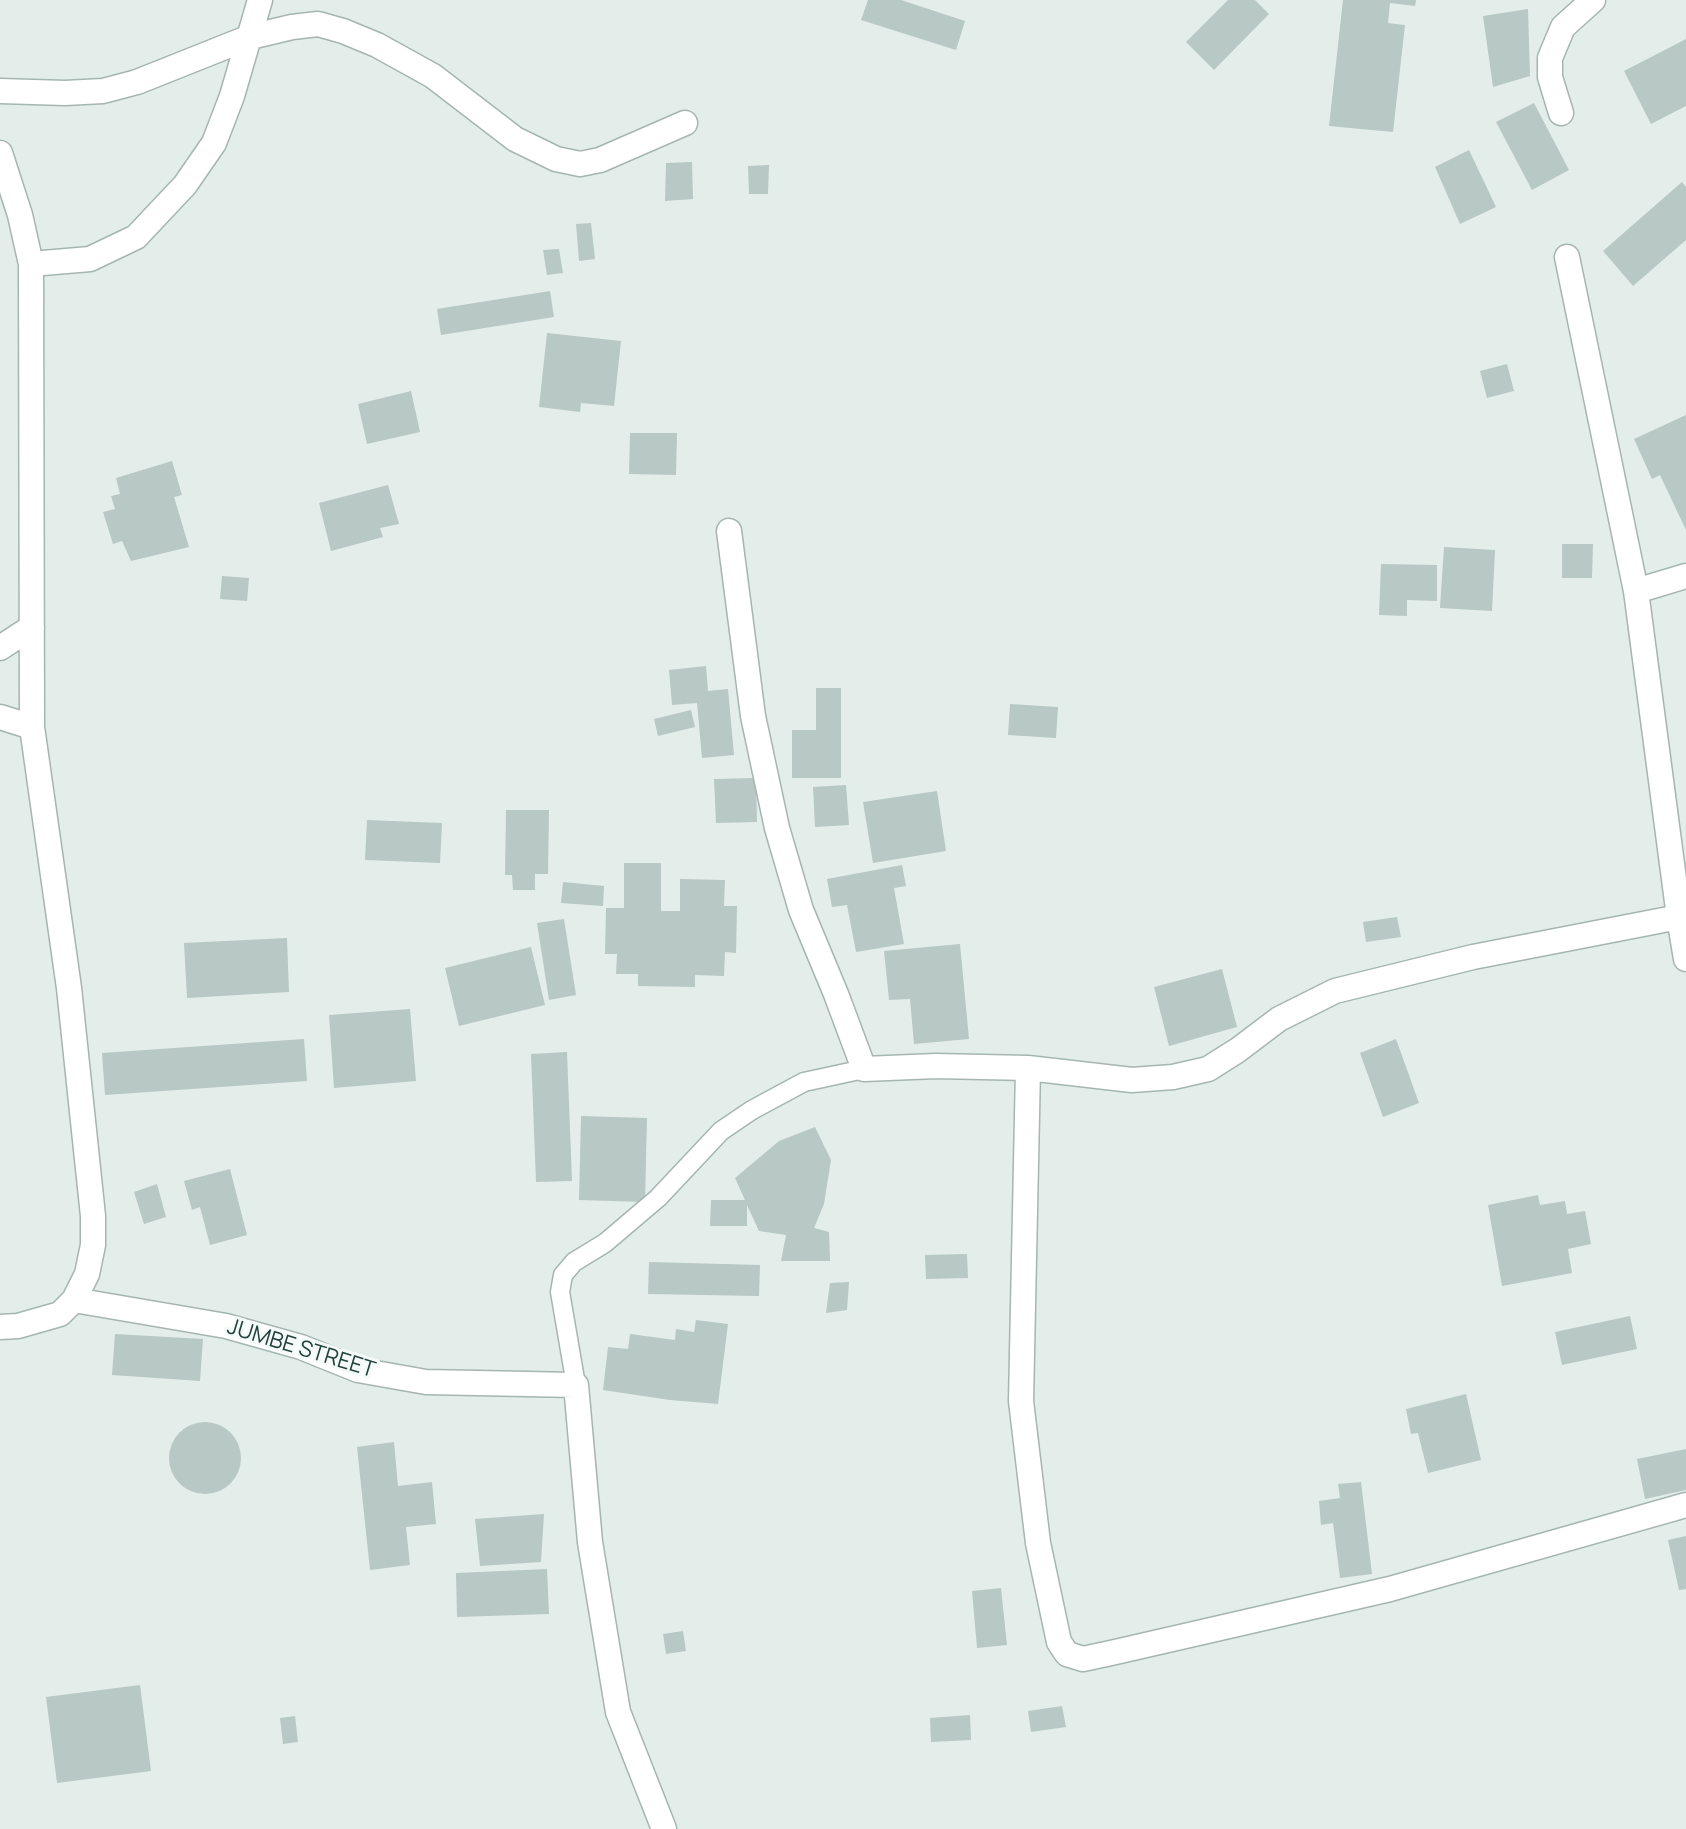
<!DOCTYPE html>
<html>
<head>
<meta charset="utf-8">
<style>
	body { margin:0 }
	canvas { display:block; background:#e3edea }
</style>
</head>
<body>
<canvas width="1686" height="1829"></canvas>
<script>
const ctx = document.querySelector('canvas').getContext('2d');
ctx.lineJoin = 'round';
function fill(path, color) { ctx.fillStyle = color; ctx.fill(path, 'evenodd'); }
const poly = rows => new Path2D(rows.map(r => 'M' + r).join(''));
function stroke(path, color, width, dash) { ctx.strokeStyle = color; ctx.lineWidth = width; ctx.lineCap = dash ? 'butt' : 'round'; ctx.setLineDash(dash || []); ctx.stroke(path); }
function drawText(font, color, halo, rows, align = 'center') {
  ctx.font = font + ' Manrope,sans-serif'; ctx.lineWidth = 6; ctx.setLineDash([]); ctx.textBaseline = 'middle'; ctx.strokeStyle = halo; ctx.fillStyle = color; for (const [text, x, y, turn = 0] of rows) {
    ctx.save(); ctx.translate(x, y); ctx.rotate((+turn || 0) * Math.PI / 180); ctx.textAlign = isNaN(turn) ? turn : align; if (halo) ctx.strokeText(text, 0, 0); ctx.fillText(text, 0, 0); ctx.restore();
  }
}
const building = poly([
	[868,0,901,0,965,21,956,50,861,20],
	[1228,0,1255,0,1269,14,1214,70,1186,42],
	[1343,0,1416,0,1415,6,1390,3,1388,23,1405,25,1393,132,1329,126],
	[1528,9,1530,76,1493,87,1483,16],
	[1686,39,1686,106,1651,124,1624,71],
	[1534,103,1569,170,1532,190,1496,122],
	[1469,150,1496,207,1460,224,1435,167],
	[692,162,693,199,665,201,666,163],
	[769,165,768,194,749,194,748,166],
	[1682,182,1686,187,1686,240,1633,286,1603,251],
	[591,223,595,259,579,261,576,224],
	[559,249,563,273,547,275,543,250],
	[550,291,554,317,441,335,437,309],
	[547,333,621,341,614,406,581,403,580,412,539,407],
	[1507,364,1514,391,1487,398,1480,371],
	[411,391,420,432,367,444,358,404],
	[1686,415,1686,530,1660,475,1652,479,1634,439],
	[630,433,677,433,676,475,629,474],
	[172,461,182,495,174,497,189,547,131,561,122,541,113,544,103,512,115,509,111,496,120,494,116,478],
	[388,485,399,524,380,528,383,537,331,551,319,503],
	[1562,544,1593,544,1592,578,1562,578],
	[1444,547,1495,550,1492,611,1440,608],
	[1381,564,1437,565,1437,601,1407,600,1407,616,1379,615],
	[222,576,249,578,247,601,220,599],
	[706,666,708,691,728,689,734,755,702,758,697,703,672,705,669,670],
	[816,688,841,688,841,778,792,778,792,730,816,730],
	[1010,704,1058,707,1056,738,1008,735],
	[691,710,695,727,658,736,654,719],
	[756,778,757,822,716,823,714,779],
	[846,785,849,825,815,827,813,787],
	[937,791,946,851,873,863,863,802],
	[506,810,549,810,548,874,535,874,535,890,513,890,512,875,505,875],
	[367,820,442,823,440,863,365,860],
	[624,863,661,863,661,911,680,911,680,879,725,880,724,906,737,906,736,953,725,952,724,976,695,975,695,987,638,986,638,974,616,974,617,954,605,954,606,908,624,908],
	[902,865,906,886,894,888,904,944,856,952,847,905,832,907,827,879],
	[563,882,604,886,603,906,561,903],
	[1397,917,1401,937,1366,942,1363,922],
	[564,919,576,995,549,1000,537,923],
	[287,938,289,992,187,998,184,943],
	[960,944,969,1039,914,1044,910,999,889,1000,884,951],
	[531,947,545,1005,459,1026,445,968],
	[1222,969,1237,1027,1169,1046,1154,987],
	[410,1009,416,1081,334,1088,329,1015],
	[304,1039,307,1081,105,1095,102,1053],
	[1396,1039,1419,1103,1383,1117,1360,1053],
	[567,1052,572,1181,536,1182,531,1054],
	[581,1116,647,1118,645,1202,579,1200],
	[815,1127,831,1160,824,1204,814,1228,829,1232,830,1261,781,1261,786,1235,759,1231,747,1205,747,1226,710,1226,711,1200,745,1200,735,1178,779,1141],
	[230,1169,247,1235,210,1245,200,1207,192,1210,184,1181],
	[157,1184,166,1217,144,1224,134,1192],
	[1538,1195,1540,1205,1565,1201,1567,1214,1585,1211,1591,1244,1568,1249,1572,1273,1502,1286,1488,1205],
	[967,1254,968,1278,926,1279,925,1255],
	[649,1262,760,1265,759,1296,648,1294],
	[849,1282,847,1310,826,1313,830,1283],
	[1630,1316,1637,1349,1562,1365,1555,1332],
	[696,1320,728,1324,718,1404,670,1400,603,1390,608,1347,628,1349,630,1334,675,1340,676,1329,694,1332],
	[115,1334,203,1339,200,1381,112,1375],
	[1466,1394,1481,1460,1428,1473,1418,1433,1411,1434,1406,1409],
	'169 1458a36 36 0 1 1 72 0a36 36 0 1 1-72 0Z',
	[394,1442,398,1486,432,1482,436,1524,406,1527,410,1565,370,1570,357,1447],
	[1686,1449,1686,1490,1645,1499,1637,1459],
	[1361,1482,1372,1574,1340,1578,1333,1523,1321,1525,1319,1501,1340,1498,1338,1484],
	[544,1514,541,1562,480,1566,475,1519],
	[1686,1536,1686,1589,1679,1590,1668,1540],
	[547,1569,549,1614,457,1617,456,1573],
	[1001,1588,1007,1645,977,1648,972,1591],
	[683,1631,686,1651,666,1654,663,1634],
	[140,1685,151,1771,57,1783,46,1697],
	[1062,1706,1066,1727,1031,1732,1028,1711],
	[970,1715,971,1740,931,1742,930,1718],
	[295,1716,298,1742,283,1744,280,1718]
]);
const lane = poly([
	[576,1385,560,1292,563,1275,574,1262,605,1243,658,1198,721,1131,752,1110,804,1082,864,1069]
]);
const street = poly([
	[0,91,65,93,103,91,137,82,250,37,292,27,318,24,343,31,377,45,433,76,515,139,556,159,580,164,600,160,685,123],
	[1561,113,1550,77,1550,58,1563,27,1593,0],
	[0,153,20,215,31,264,32,727,69,988,93,1216,93,1245,87,1274,74,1300,60,1314,18,1326,0,1327],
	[1567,257,1636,591,1679,917,1686,959],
	[31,264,90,259,136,237,185,185,214,143,232,96,260,0],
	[729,531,753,716,777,828,801,910,836,994,864,1069,936,1066,1028,1068,1132,1080,1173,1077,1208,1069,1238,1050,1279,1019,1335,991,1473,957,1679,917],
	[1636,591,1686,576],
	[0,648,32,627],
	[0,717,32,727],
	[1028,1068,1021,1401,1038,1543,1059,1642,1067,1654,1083,1659,1111,1653,1390,1589,1686,1505],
	[74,1300,226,1326,301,1347,358,1370,426,1382,576,1385,590,1542,618,1712,664,1829]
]);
const streetNames = [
	["JUMBE STREET",301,1349,17]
];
fill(building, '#b8c8c4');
stroke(lane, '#a5b6b2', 21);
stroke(street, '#a5b6b2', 27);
stroke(lane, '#fff', 18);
stroke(street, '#fff', 24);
drawText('22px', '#22403c', '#f4faf8', streetNames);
</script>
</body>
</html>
